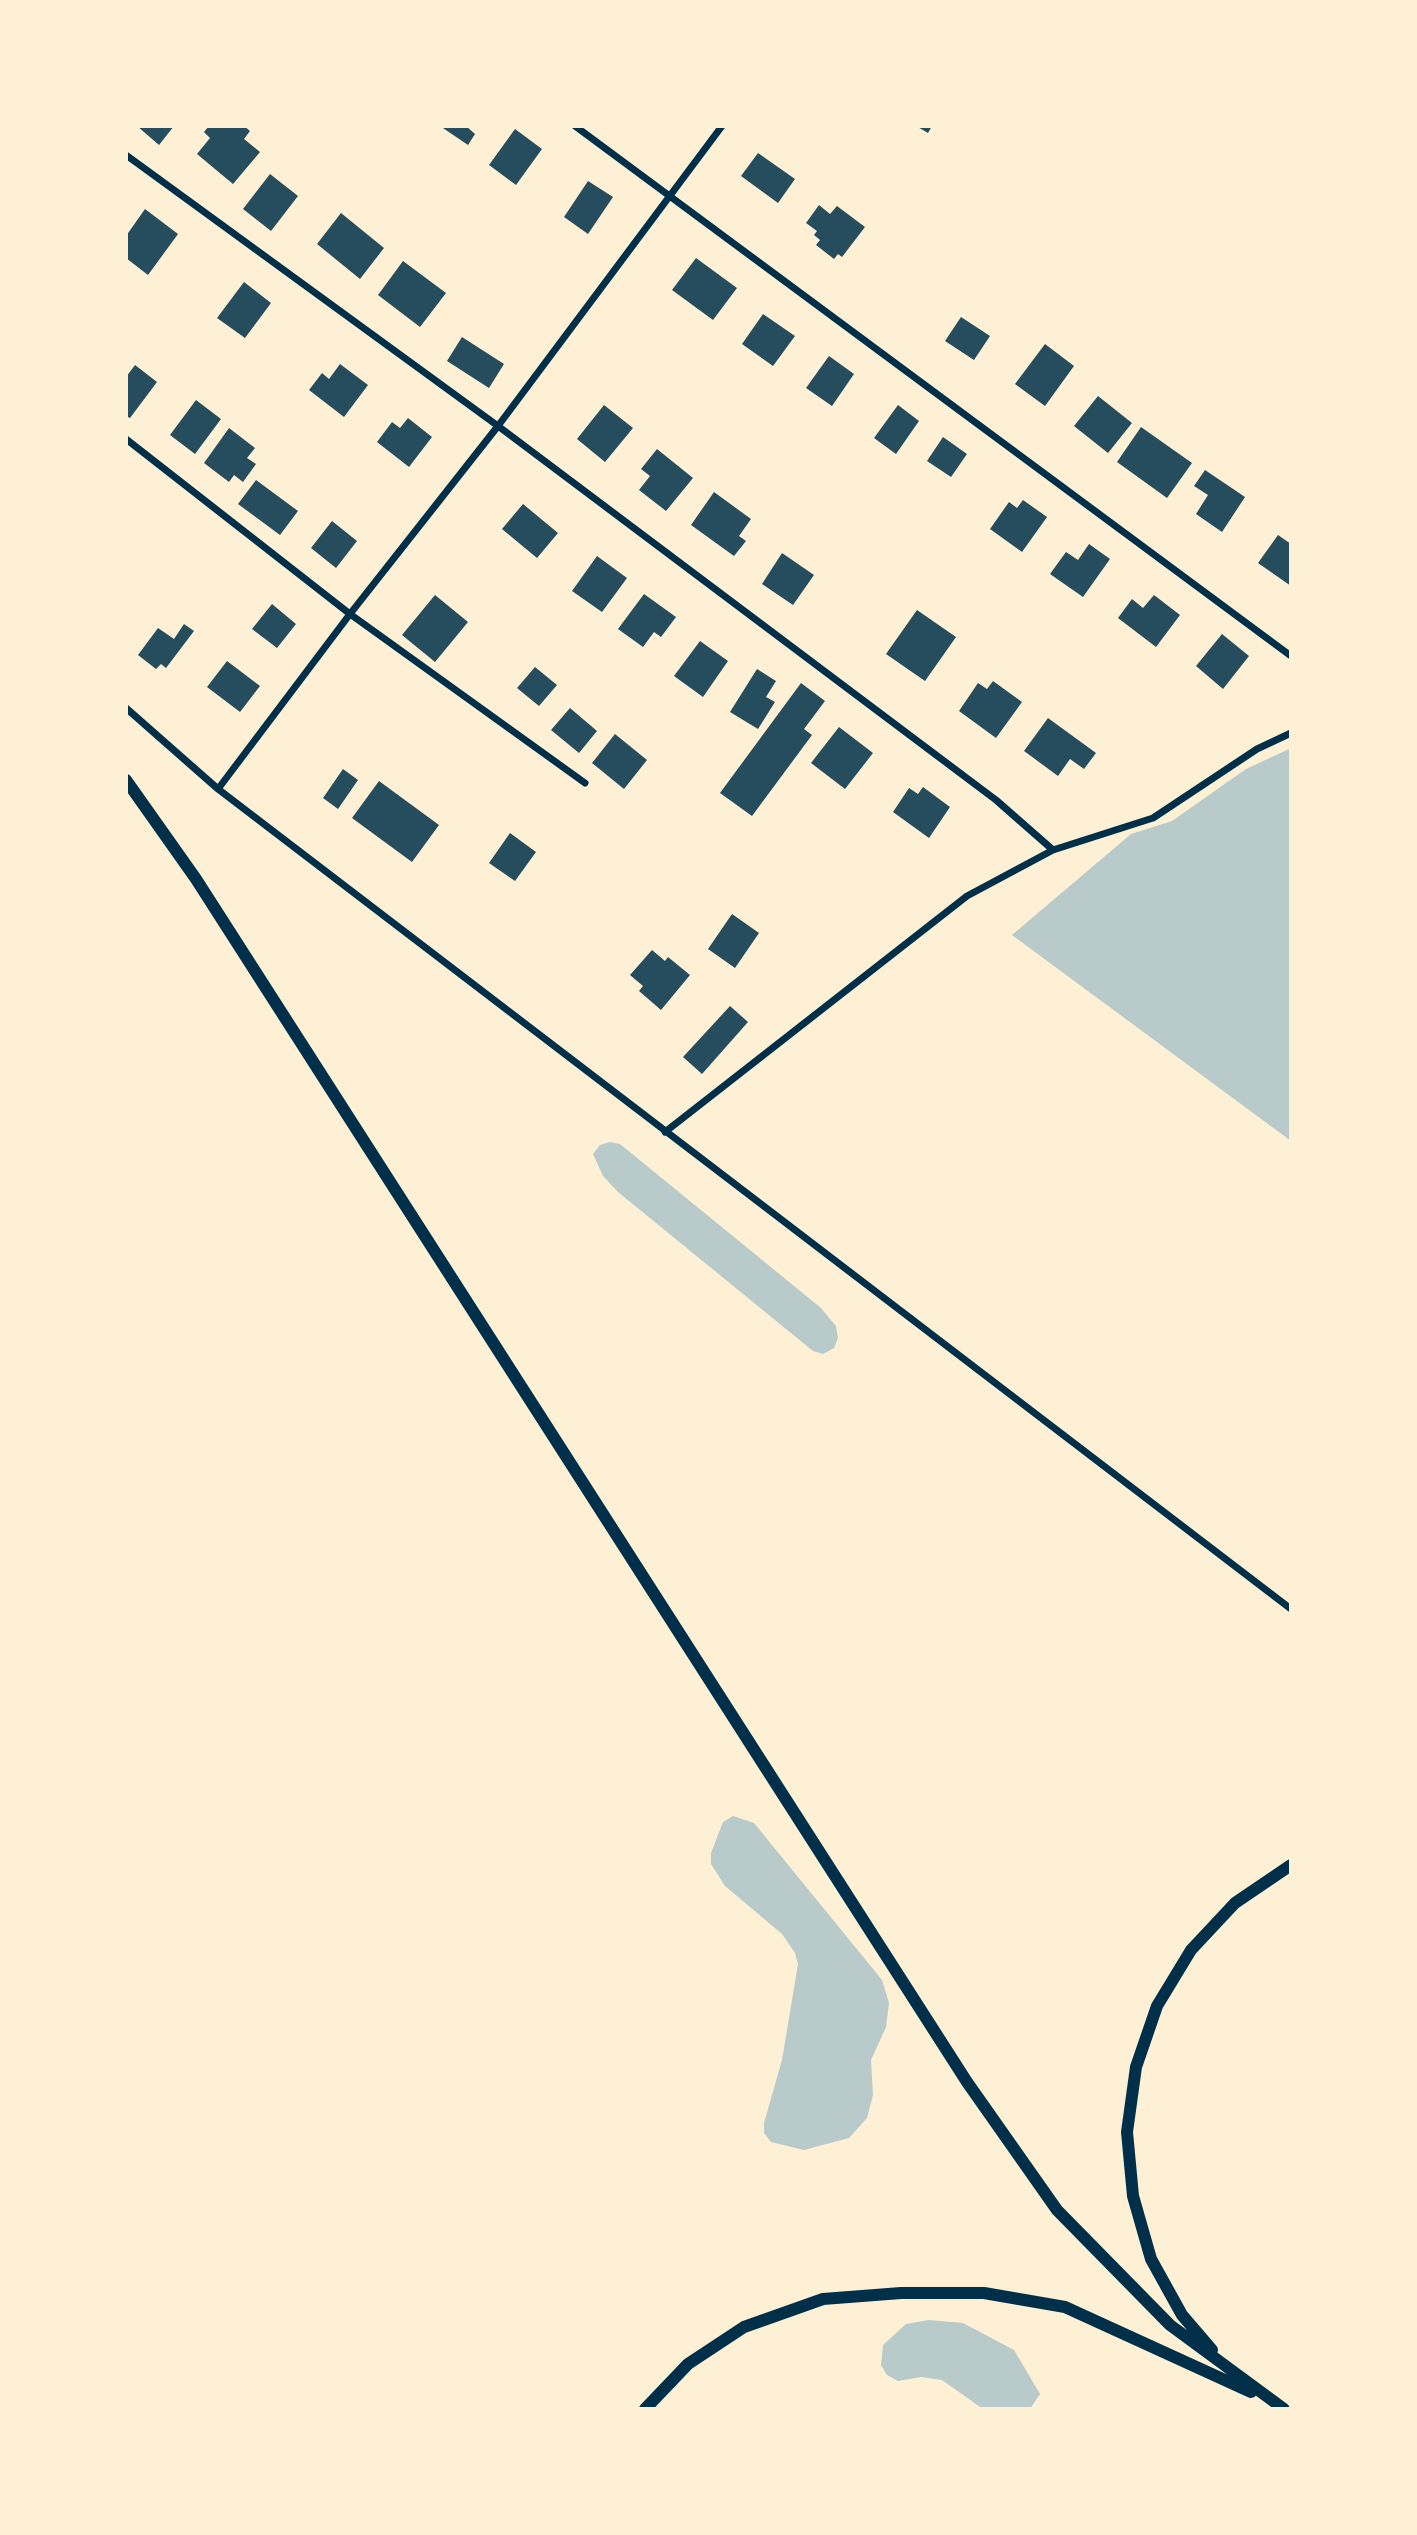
<!DOCTYPE html>
<html>
<head>
<meta charset="utf-8">
<style>
	body { margin:0 }
	#map { position:relative; width:1417px; height:2535px; overflow:hidden; background:#fdf0d5; font-family:"Roboto Condensed",sans-serif }
	canvas { display:block }
	.frame { position:absolute; inset:0; border:128px solid #fdf0d5; pointer-events:none }
</style>
</head>
<body>
<div id="map">
<canvas width="1417" height="2535"></canvas>
<div class="frame"></div>
</div>
<script>
const ctx = document.querySelector('canvas').getContext('2d');
ctx.lineJoin = 'round';
function fill(path, color) { ctx.fillStyle = color; ctx.fill(path, 'evenodd'); }
const poly = rows => new Path2D(rows.map(r => 'M' + r).join(''));
function stroke(path, color, width, dash) { ctx.strokeStyle = color; ctx.lineWidth = width; ctx.lineCap = dash ? 'butt' : 'round'; ctx.setLineDash(dash || []); ctx.stroke(path); }
const green = poly([
	[1291,748,1291,1141,1012,935,1131,834,1172,821,1246,769],
	[610,1142,620,1144,821,1308,836,1326,838,1338,834,1348,823,1354,813,1351,618,1192,603,1176,593,1154,600,1145],
	[733,1816,754,1823,882,1980,889,2003,886,2027,871,2060,873,2095,867,2118,849,2138,804,2150,771,2142,764,2133,764,2123,782,2060,798,1964,795,1953,782,1934,725,1886,711,1864,711,1853,723,1822],
	[929,2320,963,2323,1014,2350,1040,2394,1030,2409,983,2409,942,2380,921,2377,898,2381,887,2375,881,2365,883,2345,906,2324]
]);
const building = poly([
	[137,126,174,126,159,145],
	[209,126,244,126,250,131,244,139,260,152,233,184,197,154,210,138,204,132],
	[440,126,466,126,475,134,468,145],
	[916,126,932,126,928,133],
	[515,129,542,149,516,185,489,165],
	[758,153,795,179,778,203,741,176],
	[270,174,298,196,271,231,243,209],
	[588,181,613,197,588,234,564,217],
	[819,205,830,214,837,206,865,227,842,257,838,254,834,259,816,245,820,240,814,235,817,231,806,223],
	[145,209,178,234,148,275,126,258,126,236],
	[341,213,384,248,360,279,317,244],
	[696,258,737,288,713,320,672,290],
	[403,261,446,293,420,327,378,295],
	[244,282,271,303,245,338,217,318],
	[763,314,795,336,773,366,742,344],
	[961,317,990,336,974,360,945,341],
	[462,337,504,364,489,388,447,361],
	[1045,344,1074,366,1045,406,1015,384],
	[829,356,854,374,832,406,806,388],
	[340,364,368,385,344,417,309,390,322,373,329,379],
	[135,365,157,382,130,418,126,416,126,377],
	[1098,396,1132,423,1108,453,1074,426],
	[196,400,221,419,195,454,170,435],
	[604,405,633,428,605,462,577,439],
	[898,405,919,421,896,454,874,438],
	[408,418,432,437,409,467,377,442,392,422,400,428],
	[1141,427,1192,463,1167,498,1117,462],
	[229,428,255,448,247,458,256,464,243,482,234,475,229,482,204,463],
	[943,437,967,454,951,477,927,461],
	[657,449,693,478,666,511,639,490,650,476,641,469],
	[1205,470,1245,497,1222,532,1196,514,1208,495,1194,486],
	[256,480,298,511,280,535,238,504],
	[714,492,751,519,739,536,746,541,734,556,691,525],
	[1023,500,1047,517,1022,552,990,529,1009,502,1017,508],
	[523,504,558,533,537,558,502,529],
	[332,521,357,541,336,568,311,548],
	[1278,535,1291,544,1291,586,1258,563],
	[1089,544,1110,559,1083,597,1050,574,1066,552,1078,560],
	[782,553,814,575,793,605,762,584],
	[597,556,627,578,602,612,572,591],
	[644,594,676,617,661,637,654,632,643,647,618,629],
	[435,595,468,622,435,662,402,635],
	[1154,595,1180,615,1156,647,1118,618,1132,599,1143,608],
	[272,604,296,624,277,648,252,629],
	[917,610,956,637,925,681,886,654],
	[184,624,194,631,166,668,161,664,156,669,138,655,158,628,174,639],
	[1222,634,1249,656,1223,689,1196,666],
	[700,641,728,661,703,697,674,676],
	[227,661,260,686,240,712,207,687],
	[535,667,557,685,539,706,517,688],
	[757,669,776,681,766,697,775,702,758,729,730,712],
	[993,681,1022,702,996,738,959,711,978,683,987,689],
	[801,683,825,701,804,729,812,735,752,816,720,793],
	[570,708,597,731,579,753,551,730],
	[1048,718,1096,753,1084,769,1070,759,1058,776,1024,751],
	[839,727,873,753,845,789,811,763],
	[615,734,647,760,624,789,592,763],
	[343,769,358,780,338,809,323,798],
	[379,781,439,825,412,862,352,818],
	[923,787,950,807,929,838,893,812,909,788,918,794],
	[510,833,536,852,515,881,489,863],
	[732,914,759,933,735,968,708,949],
	[652,950,665,961,668,957,690,975,661,1010,639,991,643,986,630,975],
	[730,1006,748,1022,702,1074,683,1057]
]);
const minor = poly([
	[575,126,1291,656],
	[126,155,498,426,996,800,1053,850],
	[126,439,350,614,585,783],
	[126,708,218,789,1291,1609],
	[218,789,350,614,498,426,722,126],
	[665,1132,967,896,1053,850,1153,818,1257,749,1291,733]
]);
const tertiary = poly([
	[126,780,196,879,967,2082,1057,2210,1170,2325,1284,2409],
	[1212,2350,1182,2315,1151,2259,1133,2196,1127,2132,1136,2067,1157,2006,1191,1950,1235,1903,1291,1865],
	[645,2409,688,2364,744,2327,823,2299,901,2293,984,2293,1065,2307,1251,2392]
]);
fill(green, '#b9caca');
fill(building, '#264d5e');
stroke(minor, '#003049', 7);
stroke(tertiary, '#003049', 12);
</script>
</body>
</html>
